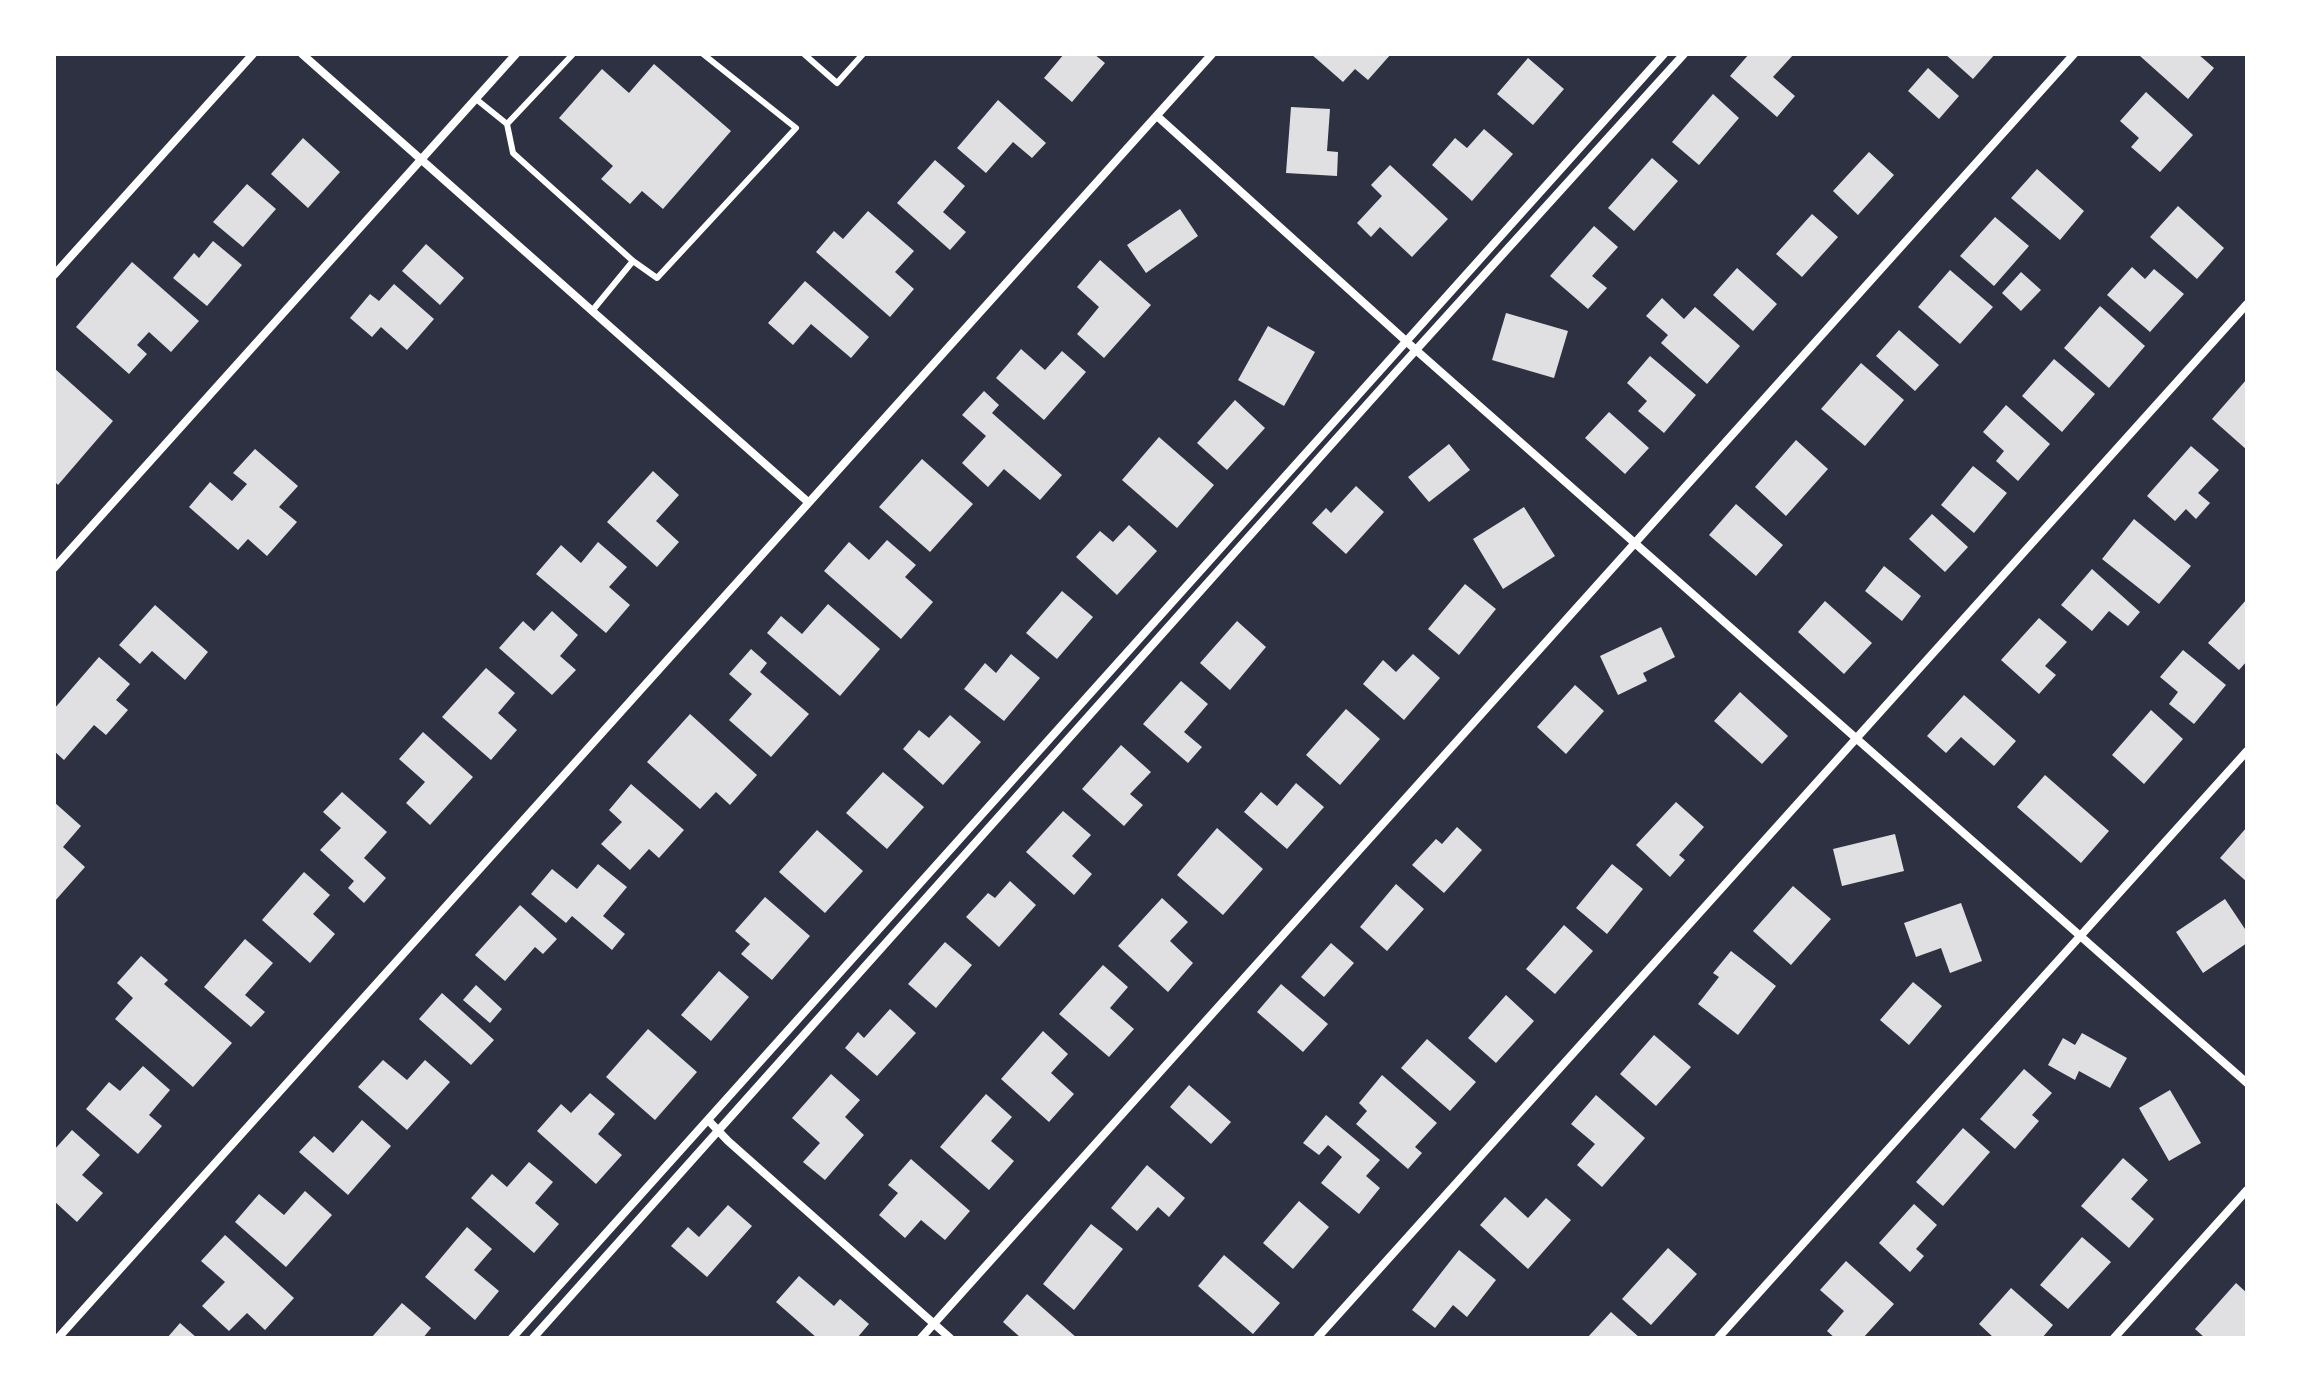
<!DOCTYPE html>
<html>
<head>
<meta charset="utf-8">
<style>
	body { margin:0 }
	#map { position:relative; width:2301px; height:1392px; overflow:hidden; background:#2d3142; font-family:"Space Grotesk",sans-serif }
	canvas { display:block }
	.frame { position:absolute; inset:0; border:56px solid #fff; pointer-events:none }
</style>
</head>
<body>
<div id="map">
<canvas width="2301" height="1392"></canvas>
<div class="frame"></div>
</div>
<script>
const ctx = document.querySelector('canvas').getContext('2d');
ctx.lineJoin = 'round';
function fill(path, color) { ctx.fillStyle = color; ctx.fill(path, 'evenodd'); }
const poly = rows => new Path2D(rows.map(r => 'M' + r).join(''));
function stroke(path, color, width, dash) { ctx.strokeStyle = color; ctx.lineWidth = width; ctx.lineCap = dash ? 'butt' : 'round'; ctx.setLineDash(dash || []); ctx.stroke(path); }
const building = poly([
	[1064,54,1094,54,1105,63,1072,102,1044,78],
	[1311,54,1391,54,1368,80,1355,69,1343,82],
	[1749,54,1794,54,1773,77,1795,96,1777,117,1730,76],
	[1945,54,1995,54,1973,79],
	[2141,54,2198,54,2214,68,2188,99,2140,56],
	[1528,58,1564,89,1533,125,1497,94],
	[654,64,731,131,663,209,642,191,630,204,601,179,613,166,559,118,602,69,629,93],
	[1928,68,1959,96,1939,119,1908,91],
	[2146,92,2193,135,2160,172,2131,147,2139,138,2120,121],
	[1713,94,1739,118,1699,165,1672,142],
	[998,100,1046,143,1032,158,1013,142,986,173,957,148],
	[1291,107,1330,109,1327,151,1338,152,1337,176,1286,173],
	[1484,129,1513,154,1472,201,1432,165,1455,138,1467,148],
	[303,138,340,172,308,208,271,174],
	[1869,152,1894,175,1858,215,1833,191],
	[1652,158,1678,181,1634,231,1608,208],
	[935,160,965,186,943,212,966,232,950,250,897,203],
	[1390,165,1448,219,1412,257,1380,227,1371,237,1357,223,1382,196,1371,185],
	[2037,169,2084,211,2060,240,2011,198],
	[247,184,276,209,243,247,213,222],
	[2178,206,2224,248,2197,279,2150,237],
	[1180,209,1198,236,1146,273,1127,245],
	[868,211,914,251,895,272,914,289,890,317,816,252,834,231,843,239],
	[1812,214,1838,237,1802,277,1776,254],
	[1995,217,2029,246,1994,286,1960,256],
	[1594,226,1618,247,1592,276,1607,288,1588,309,1550,276],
	[213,241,242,265,207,306,173,278,194,253,199,258],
	[426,244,464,278,440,305,402,271],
	[1100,260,1151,305,1104,358,1077,334,1099,307,1077,287],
	[132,262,199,321,171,352,149,332,137,345,147,354,129,374,76,327],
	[2132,267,2145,279,2154,269,2184,294,2150,332,2107,295],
	[1737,268,1777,304,1753,331,1713,295],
	[1950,270,1993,307,1960,344,1918,307],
	[2021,272,2041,290,2021,311,2002,293],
	[805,281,869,337,851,358,811,324,793,345,768,323],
	[394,284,434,319,407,350,381,327,372,337,350,318,370,294,379,301],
	[1662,298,1684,319,1695,307,1740,346,1707,384,1661,343,1668,335,1646,316],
	[2100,306,2145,346,2109,388,2064,348],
	[1506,313,1568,331,1554,378,1492,360],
	[1268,326,1315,352,1284,406,1238,380],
	[1899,330,1939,365,1915,391,1876,356],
	[1021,349,1045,370,1062,351,1086,372,1044,420,996,378],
	[1650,356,1696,395,1664,433,1638,411,1647,401,1627,383],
	[2054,359,2095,394,2062,432,2022,396],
	[1861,363,1904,400,1865,446,1821,409],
	[54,368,113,421,58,485,54,481],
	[2247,379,2247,450,2212,419],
	[984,391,999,405,992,413,1062,475,1040,500,1004,469,988,487,962,463,986,436,962,415],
	[1235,400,1265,428,1227,470,1197,443],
	[2006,405,2050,444,2018,481,1996,461,2004,451,1983,432],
	[1609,412,1649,448,1625,474,1585,438],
	[1159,437,1214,485,1177,528,1122,480],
	[1796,440,1828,469,1786,516,1755,487],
	[1449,444,1470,470,1429,502,1408,477],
	[2191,446,2219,470,2198,493,2210,503,2196,519,2186,509,2175,521,2147,496],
	[255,449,298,486,279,507,297,522,267,556,248,539,238,550,189,507,210,482,232,501,247,484,233,473],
	[922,459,973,504,930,552,879,507],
	[1973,466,2007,493,1974,533,1941,505],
	[653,471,679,495,656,521,679,542,657,567,607,522],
	[1356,486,1384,512,1346,554,1312,523,1326,508,1331,513],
	[1736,504,1783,545,1756,576,1709,535],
	[1524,507,1555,556,1503,589,1473,539],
	[1932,514,1968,547,1945,572,1909,539],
	[2134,519,2191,566,2159,604,2102,559],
	[1129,525,1157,551,1117,595,1076,557,1100,531,1113,542],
	[887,540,916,565,905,577,933,602,901,639,824,571,849,542,869,560],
	[598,542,627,567,609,587,630,605,606,633,536,574,561,545,581,563],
	[1884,566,1921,596,1902,621,1865,591],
	[2092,569,2140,612,2128,626,2109,611,2092,631,2061,605],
	[1465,584,1496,609,1459,655,1428,629],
	[1062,591,1093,617,1057,659,1026,633],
	[2247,599,2247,661,2239,670,2208,643],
	[1825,601,1872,643,1844,674,1798,632],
	[828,604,880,649,840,696,767,633,781,616,802,634],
	[155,605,208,652,185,680,152,651,140,664,119,645],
	[552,611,578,635,560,656,576,670,552,695,499,648,523,621,534,631],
	[2039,618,2067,642,2045,666,2056,675,2039,694,2001,660],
	[1237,621,1266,647,1230,690,1200,663],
	[1661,627,1675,657,1643,673,1647,681,1618,695,1600,656],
	[751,649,767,663,760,672,809,714,771,757,729,720,752,694,729,674],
	[2183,650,2226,685,2194,724,2169,704,2178,692,2160,677],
	[1011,654,1040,678,1004,721,964,689,985,663,996,673],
	[1413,654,1440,678,1404,720,1363,684,1383,660,1396,672],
	[99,657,130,684,116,700,128,710,106,735,94,725,64,760,54,751,54,709],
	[486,668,515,693,498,713,517,730,491,760,442,717],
	[1181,681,1208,704,1184,732,1202,747,1188,763,1143,724],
	[1575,685,1604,711,1566,754,1537,727],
	[1740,692,1788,736,1762,764,1714,721],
	[1964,695,2016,741,1994,766,1961,737,1946,753,1927,736],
	[1346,709,1380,739,1340,785,1306,755],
	[2151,710,2183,739,2144,784,2112,755],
	[690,714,757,775,730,805,716,792,700,809,647,762],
	[950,715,981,742,943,785,903,749,919,730,929,738],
	[423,732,473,777,430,825,406,803,425,782,399,759],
	[1121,745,1151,772,1130,794,1143,805,1124,826,1082,789],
	[883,772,924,807,887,849,846,813],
	[2045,775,2109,831,2081,863,2017,807],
	[1296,783,1324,807,1287,849,1244,812,1261,792,1277,806],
	[631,784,684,830,659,858,649,849,630,870,601,844,622,822,609,810],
	[342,792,387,832,364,858,386,878,364,903,348,888,354,881,320,850,341,828,323,812],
	[54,802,81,826,63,847,85,867,54,902],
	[1676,802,1704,827,1679,855,1685,860,1670,877,1636,845],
	[1063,811,1091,835,1072,856,1092,874,1074,895,1026,852],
	[1457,827,1482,850,1444,893,1412,865,1436,839,1442,844],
	[2247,827,2247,882,2220,858],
	[1217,828,1263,869,1223,915,1177,875],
	[817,830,863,871,825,913,779,872],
	[1895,834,1904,871,1842,886,1833,849],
	[598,864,627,887,603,916,625,934,612,950,572,916,566,923,531,894,552,869,577,889],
	[1612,864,1643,889,1607,934,1576,908],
	[304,872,330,895,313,914,335,934,310,963,262,920],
	[1010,881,1036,905,999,947,966,917,988,893,995,898],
	[1396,884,1424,909,1387,951,1360,927],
	[1793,886,1831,919,1791,965,1753,931],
	[765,897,810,936,772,980,741,954,750,944,735,931],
	[1162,898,1188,922,1170,941,1193,963,1168,992,1118,946],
	[2225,899,2247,932,2247,943,2203,973,2176,932],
	[1961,903,1982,961,1950,973,1941,948,1916,957,1904,923],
	[520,905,557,939,543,954,535,947,505,981,475,955],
	[1564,925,1593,951,1555,994,1526,969],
	[245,939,273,963,245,995,265,1012,251,1027,204,987],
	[945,942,972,965,936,1008,908,984],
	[1331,943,1354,963,1324,997,1301,977],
	[1731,951,1776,986,1738,1035,1698,1004,1719,977,1713,973],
	[141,956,168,980,164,984,232,1043,193,1087,115,1019,133,998,117,983],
	[1103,965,1128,987,1110,1008,1134,1029,1109,1057,1059,1014],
	[719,971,749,997,711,1041,681,1015],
	[1913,982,1942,1006,1909,1045,1880,1020],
	[1281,984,1328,1024,1303,1052,1257,1012],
	[476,985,502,1009,490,1023,463,1000],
	[442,993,494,1040,471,1065,419,1019],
	[1506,995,1534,1021,1496,1063,1468,1038],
	[890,1009,916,1033,877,1076,845,1048,858,1032,864,1038],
	[648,1029,697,1072,655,1120,606,1077],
	[1043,1031,1068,1054,1051,1073,1074,1094,1049,1122,1001,1079],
	[2082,1033,2127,1058,2110,1088,2079,1071,2075,1080,2048,1065,2063,1038,2075,1045],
	[1654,1035,1691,1067,1656,1106,1620,1074],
	[1427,1039,1476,1082,1450,1111,1401,1068],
	[383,1060,407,1080,425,1060,450,1082,407,1130,358,1087],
	[143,1066,170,1090,149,1115,162,1126,138,1154,86,1109,109,1082,120,1091],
	[2024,1069,2052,1093,2032,1115,2039,1121,2015,1149,1980,1119],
	[831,1074,860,1100,845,1117,864,1135,825,1180,803,1162,820,1143,792,1118],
	[1382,1075,1437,1123,1415,1147,1422,1153,1408,1169,1356,1124,1367,1111,1359,1103],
	[1189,1085,1231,1122,1211,1144,1170,1107],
	[2170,1090,2201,1143,2169,1161,2139,1108],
	[590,1093,615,1114,598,1134,622,1155,596,1184,537,1131,561,1104,571,1113],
	[986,1094,1012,1117,991,1141,1014,1161,989,1190,940,1147],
	[1596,1095,1645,1138,1602,1187,1577,1165,1595,1144,1571,1124],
	[1326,1115,1380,1160,1366,1176,1380,1188,1359,1214,1321,1183,1342,1157,1328,1145,1319,1155,1303,1143],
	[362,1120,391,1146,348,1195,299,1152,314,1136,333,1153],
	[1963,1128,1990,1152,1943,1206,1916,1182],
	[72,1130,100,1155,82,1175,103,1193,77,1222,54,1201,54,1150],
	[2123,1158,2148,1180,2131,1199,2154,1219,2129,1248,2081,1206],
	[911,1159,970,1211,945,1240,921,1220,905,1238,879,1215,898,1193,888,1185],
	[529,1162,553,1182,535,1203,559,1224,534,1253,471,1198,492,1174,507,1187],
	[1147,1165,1185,1198,1169,1217,1158,1207,1137,1231,1111,1208],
	[305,1191,332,1215,286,1267,235,1222,259,1194,284,1215],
	[1505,1197,1528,1218,1546,1198,1571,1220,1528,1269,1480,1225],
	[1299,1201,1329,1227,1293,1269,1263,1243],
	[1914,1204,1937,1225,1916,1249,1924,1256,1910,1272,1879,1243],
	[728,1205,752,1226,707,1277,671,1246,688,1227,699,1237],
	[1091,1224,1123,1249,1074,1310,1043,1284],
	[467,1227,492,1249,474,1270,499,1291,475,1320,425,1277],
	[225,1235,294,1298,265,1330,247,1313,229,1331,202,1306,225,1282,201,1261],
	[2082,1237,2111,1262,2068,1309,2040,1285],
	[1668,1248,1697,1274,1651,1325,1622,1299],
	[1459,1250,1496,1280,1467,1317,1453,1305,1435,1328,1412,1310],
	[1224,1255,1280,1303,1253,1334,1198,1286],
	[1846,1261,1894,1304,1863,1338,1835,1338,1827,1331,1844,1311,1820,1290],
	[799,1276,834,1306,840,1299,869,1324,857,1338,817,1338,776,1302],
	[2236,1283,2247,1293,2247,1333,2243,1338,2205,1338,2195,1329],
	[2011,1288,2053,1325,2042,1338,1994,1338,1979,1324],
	[1027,1294,1077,1338,1021,1338,1003,1322],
	[402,1303,431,1328,423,1338,371,1338],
	[1611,1312,1640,1338,1587,1338],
	[180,1323,197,1338,167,1338]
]);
const service = poly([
	[804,54,837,83,863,54],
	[476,99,507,124,513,153,633,261,657,278,796,128,703,54],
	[507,124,573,54],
	[592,311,633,261]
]);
const minor = poly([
	[302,54,808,502],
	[1157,116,1417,351,2247,1083],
	[54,275,253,54],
	[54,568,516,54],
	[709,1121,728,1141,950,1338],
	[58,1338,1212,54],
	[512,1338,1664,54],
	[533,1338,1396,372,1684,54],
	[921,1338,2074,54],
	[1317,1338,2247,304],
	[1718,1338,2247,751],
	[2114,1338,2247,1190]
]);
fill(building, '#e0e0e3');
stroke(service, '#fff', 6);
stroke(minor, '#fff', 8);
</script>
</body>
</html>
